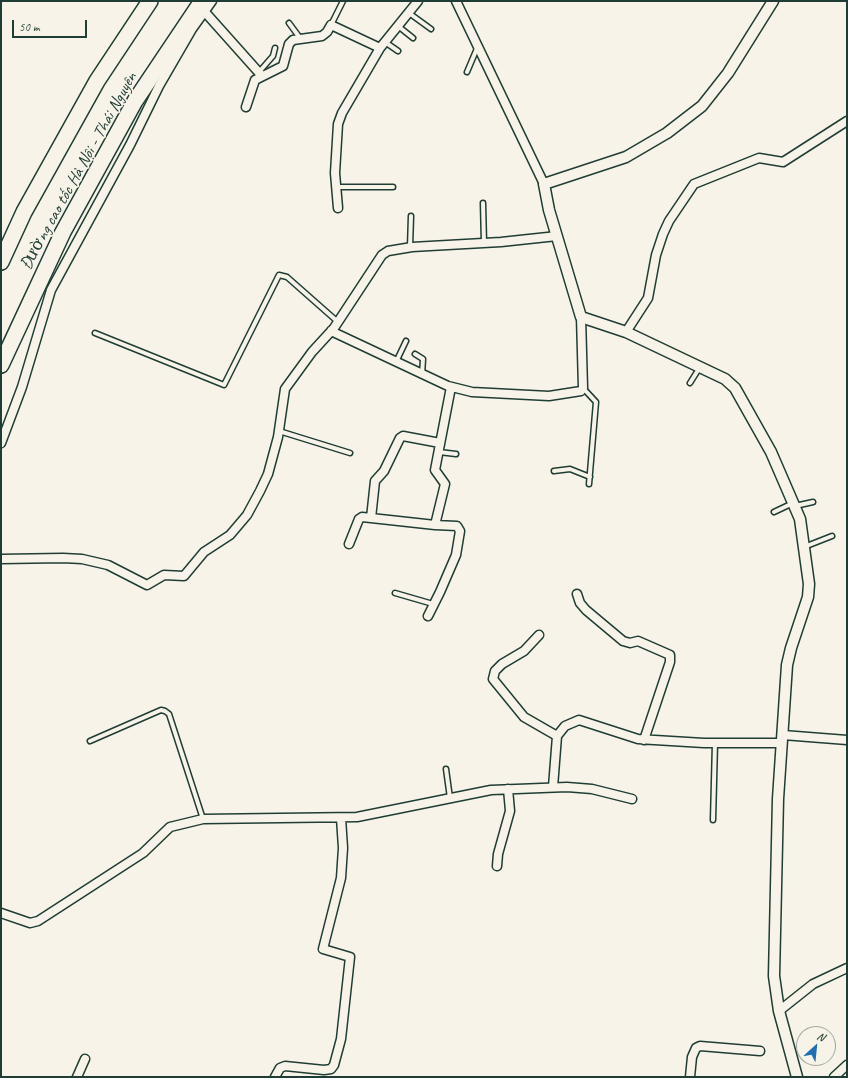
<!DOCTYPE html>
<html>
<head>
<meta charset="utf-8">
<style>
	body { margin:0 }
	#map { position:relative; width:848px; height:1078px; overflow:hidden; background:#f7f3e8; font-family:Caveat,sans-serif }
	canvas { display:block }
	.frame { position:absolute; inset:0; border:2px solid #1f3d34; pointer-events:none }
	.north { position:absolute; left:796px; top:1026px; width:40px; height:40px; box-sizing:border-box; background:#f7f3e8; border:1px solid #a1aaa0; border-radius:50%; rotate:27deg; font-size:11px; font-weight:700; line-height:16px; text-align:center; color:#1f3d34 }
	.north::after { content:''; display:block; margin:auto; width:14px; height:18px; background:#1f6fb2; clip-path:polygon(50% 0,100% 100%,50% 72%,0 100%) }
	.scale { position:absolute; left:12px; top:20px; width:75px; height:18px; box-sizing:border-box; border:2px solid #1f3d34; border-top:0; padding-left:5px; font-size:12px; line-height:14px; white-space:nowrap; color:#1f3d34; -webkit-text-stroke:3px #f7f3e8; paint-order:stroke }
</style>
</head>
<body>
<div id="map">
<canvas width="848" height="1078"></canvas>
<div class="frame"></div>
<div class="north">N</div>
<div class="scale">50 m</div>
</div>
<script>
const ctx = document.querySelector('canvas').getContext('2d');
ctx.lineJoin = 'round';
const poly = rows => new Path2D(rows.map(r => 'M' + r).join(''));
function stroke(path, color, width, dash) { ctx.strokeStyle = color; ctx.lineWidth = width; ctx.lineCap = dash ? 'butt' : 'round'; ctx.setLineDash(dash || []); ctx.stroke(path); }
function drawText(font, color, halo, rows, align = 'center') {
  ctx.font = font + ' Caveat,sans-serif'; ctx.lineWidth = 3.5; ctx.setLineDash([]); ctx.textBaseline = 'middle'; ctx.strokeStyle = halo; ctx.fillStyle = color; for (const [text, x, y, turn = 0] of rows) {
    ctx.save(); ctx.translate(x, y); ctx.rotate((+turn || 0) * Math.PI / 180); ctx.textAlign = isNaN(turn) ? turn : align; if (halo) ctx.strokeText(text, 0, 0); ctx.fillText(text, 0, 0); ctx.restore();
  }
}
const service = poly([
	[409,13,431,29],
	[289,23,300,38],
	[331,25,343,1],
	[398,26,413,38],
	[385,42,398,51],
	[259,72,273,56,275,48],
	[467,72,478,46],
	[336,187,393,187],
	[483,203,484,243],
	[410,247,411,216],
	[95,333,224,385,279,275,287,277,338,322],
	[415,354,423,359,422,375],
	[396,362,406,341],
	[690,383,700,367],
	[583,388,596,402,589,484],
	[279,431,350,453],
	[439,452,456,454],
	[554,471,570,469,590,477],
	[795,506,813,502],
	[774,512,793,503],
	[804,547,832,536],
	[395,593,433,604],
	[90,741,161,710,165,711,169,714,203,819],
	[446,769,450,798],
	[713,820,715,743]
]);
const minor = poly([
	[456,1,544,184],
	[204,11,262,76],
	[246,107,255,80,283,66,289,44,293,40,322,36,327,32,331,25,380,48,418,1],
	[338,208,335,173,338,124,342,113,380,48],
	[331,331,448,386,472,392,549,396,581,391,583,388,581,317],
	[626,332,648,298,656,255,663,234,669,221,694,184,759,158,783,162,847,121],
	[1,443,22,387,51,290,130,145,159,86,192,29,212,1],
	[371,518,375,481,384,471,400,438,403,436,440,443],
	[349,544,359,519,362,517,435,525],
	[1,559,63,558,82,559,108,565,147,585,164,575,184,576,204,552,230,535,247,515,260,491,268,474,278,437,285,389,312,352,334,328,382,255,388,251,412,247,501,242,557,236],
	[577,594,580,603,586,610,623,641,630,643,638,641,670,655,670,662,644,740],
	[428,616,440,592,456,555,460,531,457,526,435,525,445,484,435,470,451,387],
	[539,635,524,651,502,664,495,671,493,679,524,717,557,736],
	[783,735,847,740],
	[553,787,557,736,565,726,579,720,638,739,704,743,782,743],
	[497,866,498,854,510,811,508,789],
	[1,913,30,923,38,921,143,853,170,827,203,819,357,817,491,790,567,787,592,789,632,799],
	[779,1011,813,984,847,968],
	[77,1077,85,1059],
	[275,1077,280,1068,285,1066,324,1070,331,1069,334,1065,341,1039,350,957,323,949,341,878,343,848,341,818],
	[690,1077,692,1057,696,1048,700,1046,760,1051],
	[834,1077,847,1065]
]);
const tertiary = poly([
	[773,1,728,73,702,106,667,133,626,157,544,184,549,210,581,317,626,332,725,379,735,388,771,452,800,519,809,584,808,597,791,648,787,665,778,799,774,976,779,1011,797,1077]
]);
const motorway = poly([
	[1,262,24,212,97,81,150,1],
	[1,365,63,232,135,101,202,1]
]);
const streetNames = [
	["Đường cao tốc Hà Nội - Thái Nguyên",79,171,-61]
];
stroke(service, '#1f3d34', 7);
stroke(minor, '#1f3d34', 11);
stroke(tertiary, '#1f3d34', 13);
stroke(motorway, '#1f3d34', 18);
stroke(service, '#f7f3e8', 4);
stroke(minor, '#f7f3e8', 8);
stroke(tertiary, '#f7f3e8', 10);
stroke(motorway, '#f7f3e8', 15);
drawText('17px', '#1f3d34', '#f7f3e8', streetNames);
</script>
</body>
</html>
